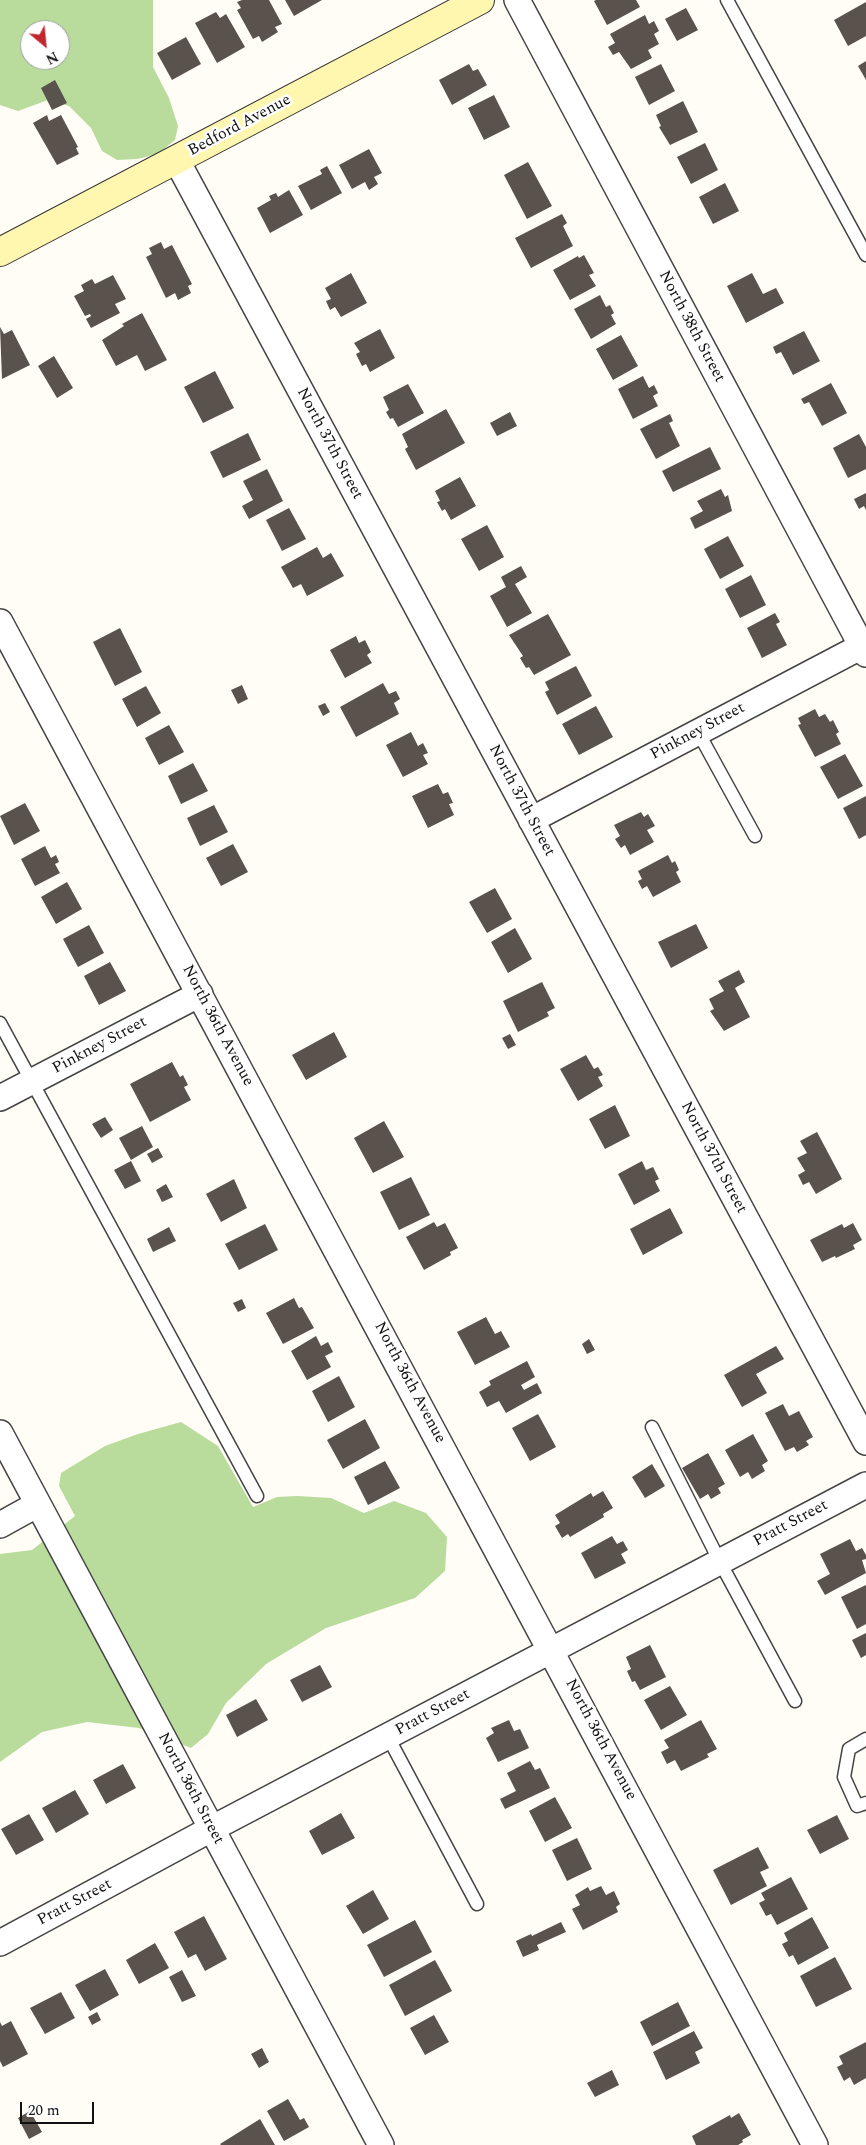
<!DOCTYPE html>
<html>
<head>
<meta charset="utf-8">
<style>
	body { margin:0 }
	#map { position:relative; width:866px; height:2145px; overflow:hidden; background:#fffdf5; font-family:Spectral,serif }
	canvas { display:block }
	.north { position:absolute; left:20px; top:20px; width:50px; height:50px; box-sizing:border-box; background:#fff; border:1px solid #a0a0a0; border-radius:50%; rotate:152deg; font-size:14px; font-weight:700; line-height:20px; text-align:center; color:#111 }
	.north::after { content:''; display:block; margin:auto; width:18px; height:22px; background:#c4262e; clip-path:polygon(50% 0,100% 100%,50% 72%,0 100%) }
	.scale { position:absolute; left:20px; top:2102px; width:74px; height:22px; box-sizing:border-box; border:2px solid #111; border-top:0; padding-left:6px; font-size:15px; line-height:18px; white-space:nowrap; color:#111; -webkit-text-stroke:4px #fff; paint-order:stroke }
</style>
</head>
<body>
<div id="map">
<canvas width="866" height="2145"></canvas>
<div class="north">N</div>
<div class="scale">20 m</div>
</div>
<script>
const ctx = document.querySelector('canvas').getContext('2d');
ctx.lineJoin = 'round';
function fill(path, color) { ctx.fillStyle = color; ctx.fill(path, 'evenodd'); }
const poly = rows => new Path2D(rows.map(r => 'M' + r).join(''));
function stroke(path, color, width, dash) { ctx.strokeStyle = color; ctx.lineWidth = width; ctx.lineCap = dash ? 'butt' : 'round'; ctx.setLineDash(dash || []); ctx.stroke(path); }
function drawText(font, color, halo, rows, align = 'center') {
  ctx.font = font + ' Spectral,serif'; ctx.lineWidth = 5; ctx.setLineDash([]); ctx.textBaseline = 'middle'; ctx.strokeStyle = halo; ctx.fillStyle = color; for (const [text, x, y, turn = 0] of rows) {
    ctx.save(); ctx.translate(x, y); ctx.rotate((+turn || 0) * Math.PI / 180); ctx.textAlign = isNaN(turn) ? turn : align; if (halo) ctx.strokeText(text, 0, 0); ctx.fillText(text, 0, 0); ctx.restore();
  }
}
const forest = poly([
	[0,0,153,0,153,67,169,98,178,126,175,140,158,154,137,159,117,160,102,151,91,128,69,106,48,100,18,111,0,105],
	[30,30,60,30,60,60,30,60],
	[181,1422,218,1446,253,1507,277,1497,297,1496,331,1498,364,1513,394,1501,426,1513,447,1537,445,1571,415,1598,326,1628,266,1664,226,1703,208,1734,191,1748,139,1728,87,1722,42,1732,0,1762,0,1554,32,1550,75,1516,59,1486,61,1473,105,1446,138,1434]
]);
const building = poly([
	[242,0,269,0,282,24,275,27,278,32,262,42,259,36,253,39,237,10,241,8,237,2],
	[285,0,322,0,294,16],
	[596,0,636,0,640,7,607,25,594,1],
	[866,2,866,36,848,46,834,20],
	[686,8,698,30,677,41,665,19],
	[216,12,220,18,226,14,245,47,217,63,195,23],
	[645,15,649,24,654,21,659,31,654,34,659,44,648,50,652,58,631,69,619,52,613,55,608,47,615,43,610,34],
	[186,37,201,64,172,80,157,53],
	[866,61,866,80,858,66],
	[469,64,473,71,478,69,487,85,452,105,439,80],
	[661,64,675,91,649,105,635,77],
	[55,80,67,103,52,110,41,88],
	[494,95,510,127,484,140,468,108],
	[683,101,698,132,670,145,659,127,661,126,656,115],
	[47,115,49,121,61,115,78,147,76,148,79,154,57,165,33,123],
	[705,143,718,170,691,184,677,157],
	[369,149,382,173,374,177,378,184,369,190,365,182,352,189,339,165],
	[528,162,552,206,527,219,504,175],
	[327,166,342,193,311,210,298,186,322,174,320,170],
	[725,183,739,211,713,224,699,197],
	[289,190,303,215,270,233,257,208,271,200,269,196,276,193,278,197],
	[562,214,567,223,563,226,573,246,531,268,515,238],
	[161,242,164,249,172,245,192,284,188,286,191,293,178,300,175,293,166,298,146,257,152,254,149,248],
	[584,255,594,273,589,275,596,286,570,300,553,270,578,256,579,258],
	[351,273,367,303,341,317,335,307,330,310,326,301,331,299,325,288],
	[752,273,763,294,776,288,784,303,746,323,727,286],
	[113,275,126,299,115,304,120,313,91,328,86,319,91,316,90,314,85,316,74,296,84,291,81,285,92,279,95,284],
	[600,295,606,307,610,305,614,313,611,315,616,324,591,339,574,309],
	[142,313,167,360,145,371,137,355,116,366,102,340,124,326,122,324],
	[0,327,4,334,12,330,30,365,2,379],
	[380,329,395,358,370,372,366,364,362,366,356,354,360,352,354,343],
	[804,331,820,361,793,375,781,352,776,354,773,347],
	[621,335,638,366,613,380,596,349],
	[54,356,73,388,57,398,38,366],
	[215,371,234,408,203,423,184,387],
	[643,376,649,388,654,385,658,393,653,396,658,406,633,419,618,389],
	[831,383,847,413,822,426,809,402,804,404,801,399],
	[408,384,424,413,398,427,393,418,390,419,386,412,389,410,383,397],
	[446,409,465,443,416,470,405,449,408,447,402,434],
	[510,412,517,426,497,436,490,423],
	[670,414,673,421,669,423,680,446,656,459,640,429],
	[248,433,261,460,223,478,210,452],
	[859,434,866,447,866,469,848,478,833,448],
	[710,447,721,469,673,492,662,471],
	[267,469,283,501,249,519,242,506,253,500,243,481],
	[460,477,476,506,451,520,445,509,442,511,437,502,440,501,435,491],
	[721,489,725,497,728,495,732,511,695,529,690,518,703,511,697,501],
	[866,493,866,510,864,506,859,509,854,499],
	[289,508,306,539,282,551,266,520],
	[487,525,504,557,479,571,461,539],
	[728,536,744,566,720,579,704,549],
	[317,547,323,558,331,553,344,576,307,596,301,584,293,588,281,567],
	[521,566,527,577,515,584,532,613,507,627,490,596,506,587,501,577],
	[751,575,766,605,740,618,725,589],
	[775,613,780,622,776,624,787,645,762,658,747,628],
	[548,614,571,655,534,675,529,667,526,668,520,658,523,656,509,635],
	[120,628,142,672,115,686,93,642],
	[356,636,359,643,365,640,371,652,367,655,372,663,345,678,330,650],
	[576,666,592,696,557,715,545,692,549,690,545,682],
	[383,683,389,694,396,691,400,699,394,703,399,714,356,737,340,707],
	[242,685,248,699,238,704,231,690],
	[146,686,161,713,137,727,122,699],
	[325,703,330,712,323,716,318,706],
	[596,706,613,737,579,755,562,724],
	[815,709,819,717,825,714,830,722,833,720,839,732,836,734,841,744,815,757,798,725,801,724,798,718],
	[169,725,184,752,159,765,145,738],
	[411,732,418,746,423,743,428,753,423,755,428,764,403,777,386,745],
	[845,754,863,786,838,799,820,767],
	[193,763,208,791,181,804,168,776],
	[438,784,443,794,448,792,453,803,449,804,454,815,428,828,412,796],
	[866,796,866,835,859,839,843,808],
	[25,803,40,831,14,845,0,816],
	[214,805,228,832,200,846,187,818],
	[641,812,644,817,648,814,655,826,647,830,654,842,630,855,625,845,621,848,615,839,620,836,614,825],
	[233,844,248,872,221,886,206,858],
	[45,846,51,858,56,855,59,862,55,864,60,873,35,886,21,859],
	[668,855,672,863,675,861,679,870,676,872,681,882,653,897,647,886,642,889,638,881,642,879,638,871],
	[67,882,82,909,56,924,41,897],
	[495,888,512,919,487,933,469,902],
	[696,924,708,948,671,968,658,942],
	[89,925,104,953,78,967,63,939],
	[515,928,532,959,508,973,491,942],
	[110,962,126,991,99,1005,84,976],
	[739,970,745,982,735,988,750,1017,724,1031,710,1011,714,1009,709,999,724,991,718,981],
	[542,982,555,1008,547,1012,549,1016,518,1032,503,1001],
	[334,1032,347,1057,306,1080,292,1055],
	[510,1034,516,1045,508,1049,502,1038],
	[586,1055,594,1069,598,1067,603,1075,598,1077,603,1086,578,1101,560,1069],
	[172,1062,180,1077,183,1075,188,1085,184,1087,191,1100,150,1122,130,1084],
	[615,1105,630,1136,605,1149,589,1119],
	[105,1117,113,1130,101,1138,92,1124],
	[384,1121,404,1157,373,1173,354,1138],
	[142,1126,153,1147,131,1160,119,1138],
	[817,1132,842,1179,816,1194,809,1182,803,1185,798,1175,805,1171,797,1158,807,1153,800,1141],
	[158,1148,163,1157,152,1163,147,1154],
	[131,1161,141,1181,125,1189,114,1170],
	[642,1161,646,1170,653,1167,659,1179,655,1181,660,1191,634,1205,618,1174],
	[411,1177,430,1215,399,1230,380,1192],
	[234,1179,247,1208,221,1222,206,1194],
	[166,1184,173,1197,162,1202,156,1190],
	[670,1208,683,1233,643,1255,630,1229],
	[434,1222,437,1227,445,1223,458,1248,450,1252,451,1255,424,1270,406,1237],
	[853,1223,862,1240,853,1245,855,1249,836,1258,835,1256,822,1262,810,1240,842,1224,844,1228],
	[265,1224,278,1250,239,1270,225,1244],
	[169,1227,176,1241,153,1252,147,1239],
	[294,1298,299,1308,302,1307,314,1328,283,1344,266,1313],
	[242,1299,246,1308,238,1312,233,1303],
	[486,1317,495,1334,501,1331,510,1347,475,1365,457,1332],
	[316,1336,321,1346,328,1342,333,1352,325,1356,331,1367,307,1380,291,1351],
	[589,1339,595,1350,587,1354,582,1344],
	[776,1346,784,1359,756,1374,767,1393,742,1407,724,1375],
	[527,1361,535,1377,521,1385,524,1390,537,1383,542,1393,506,1413,499,1401,487,1407,479,1392,491,1385,489,1381],
	[339,1376,355,1407,328,1422,312,1391],
	[783,1404,789,1416,799,1411,813,1437,806,1441,809,1445,797,1452,794,1447,785,1451,765,1413],
	[538,1414,556,1447,530,1461,512,1428],
	[365,1419,380,1448,343,1469,327,1440],
	[753,1434,768,1461,762,1465,765,1471,752,1479,748,1472,740,1477,725,1450],
	[708,1453,725,1484,718,1488,721,1493,711,1499,708,1494,700,1499,682,1468],
	[385,1461,400,1488,368,1505,354,1477],
	[652,1464,665,1486,645,1498,632,1477],
	[603,1491,613,1508,603,1514,604,1517,570,1537,568,1534,562,1538,555,1526,560,1523,555,1515,591,1493,593,1497],
	[612,1536,617,1544,623,1541,628,1550,621,1554,626,1563,595,1579,581,1553],
	[850,1539,856,1551,862,1548,866,1555,866,1559,862,1560,866,1573,825,1595,817,1581,830,1574,820,1554],
	[866,1585,866,1624,857,1629,841,1597],
	[866,1633,866,1655,861,1658,852,1640],
	[650,1645,666,1677,640,1690,635,1681,632,1682,627,1671,631,1669,626,1657],
	[320,1665,332,1687,302,1702,290,1680],
	[670,1686,687,1715,661,1730,644,1700],
	[256,1699,268,1720,237,1737,226,1715],
	[509,1720,514,1731,520,1729,529,1748,498,1762,486,1738,494,1733,491,1728],
	[701,1720,717,1749,707,1754,709,1757,681,1771,675,1760,667,1764,661,1752,669,1748,664,1740],
	[530,1761,535,1770,540,1768,550,1788,505,1809,500,1799,516,1791,507,1773],
	[123,1764,136,1788,106,1804,93,1780],
	[75,1790,89,1814,56,1833,42,1808],
	[555,1797,572,1828,545,1842,529,1811],
	[341,1813,355,1838,322,1855,309,1831],
	[29,1814,44,1840,16,1855,1,1829],
	[837,1815,849,1839,820,1854,807,1830],
	[577,1838,592,1869,567,1881,552,1850],
	[758,1847,769,1868,760,1872,767,1886,731,1905,713,1870],
	[791,1877,808,1909,777,1925,771,1914,766,1916,759,1903,765,1900,761,1893],
	[601,1886,606,1895,614,1891,620,1904,616,1907,618,1912,583,1930,572,1909,580,1905,575,1895,588,1887,590,1891],
	[373,1890,389,1919,363,1934,346,1906],
	[204,1916,227,1959,205,1971,196,1954,188,1958,174,1932],
	[812,1917,829,1948,798,1965,793,1955,789,1957,782,1944,788,1941,784,1933],
	[415,1920,432,1952,384,1977,367,1945],
	[561,1922,566,1932,537,1945,539,1950,523,1957,516,1941,531,1934,532,1936],
	[155,1943,169,1968,139,1984,126,1960],
	[835,1957,852,1989,816,2007,800,1976],
	[435,1960,452,1991,405,2016,389,1985],
	[105,1969,119,1995,90,2011,75,1985],
	[182,1970,196,1996,182,2002,169,1977],
	[61,1992,75,2018,45,2034,30,2008],
	[678,2002,690,2026,652,2046,640,2022],
	[97,2012,101,2020,92,2025,88,2017],
	[434,2015,449,2042,425,2055,410,2028],
	[11,2021,28,2054,3,2067,0,2061,0,2022,2,2026],
	[694,2031,703,2048,695,2052,700,2063,666,2080,653,2052],
	[866,2042,866,2078,854,2085,850,2077,844,2081,837,2067,843,2064,839,2056],
	[262,2048,269,2062,259,2068,251,2054],
	[612,2070,619,2085,595,2097,587,2083],
	[288,2099,300,2120,304,2118,309,2127,284,2141,267,2111],
	[30,2111,42,2132,29,2139,18,2118],
	[739,2113,751,2135,742,2140,743,2142,738,2145,696,2145,692,2136,730,2115,731,2118],
	[260,2119,275,2145,221,2145,220,2144]
]);
const lane = poly([
	[727,0,866,255],
	[698,732,755,836],
	[0,1023,257,1496],
	[652,1427,720,1562,795,1701],
	[388,1737,477,1904],
	[866,1739,849,1749,844,1777,857,1806,866,1803]
]);
const street = poly([
	[517,0,866,654],
	[176,159,866,1442],
	[0,622,815,2145],
	[531,820,866,644],
	[0,1098,200,994],
	[0,1433,381,2145],
	[0,1525,38,1504],
	[0,1943,211,1829,866,1485]
]);
const secondary = poly([
	[0,252,480,0]
]);
const streetNames = [
	["Bedford Avenue",240,126,-28],
	["North 38th Street",691,327,62],
	["North 37th Street",329,444,62],
	["Pinkney Street",698,732,-28],
	["North 37th Street",521,801,62],
	["North 36th Avenue",217,1026,62],
	["Pinkney Street",100,1046,-28],
	["North 37th Street",713,1158,62],
	["North 36th Avenue",409,1383,62],
	["Pratt Street",791,1524,-28],
	["Pratt Street",433,1713,-28],
	["North 36th Avenue",600,1740,62],
	["North 36th Street",190,1789,62],
	["Pratt Street",75,1903,-28]
];
fill(forest, '#b9dc9c');
fill(building, '#5a524d');
stroke(lane, '#444', 15);
stroke(street, '#444', 28);
stroke(secondary, '#333', 30);
stroke(lane, '#fff', 12);
stroke(street, '#fff', 25);
stroke(secondary, '#fff6b0', 28);
drawText('16px', '#111', '#fff', streetNames);
</script>
</body>
</html>
